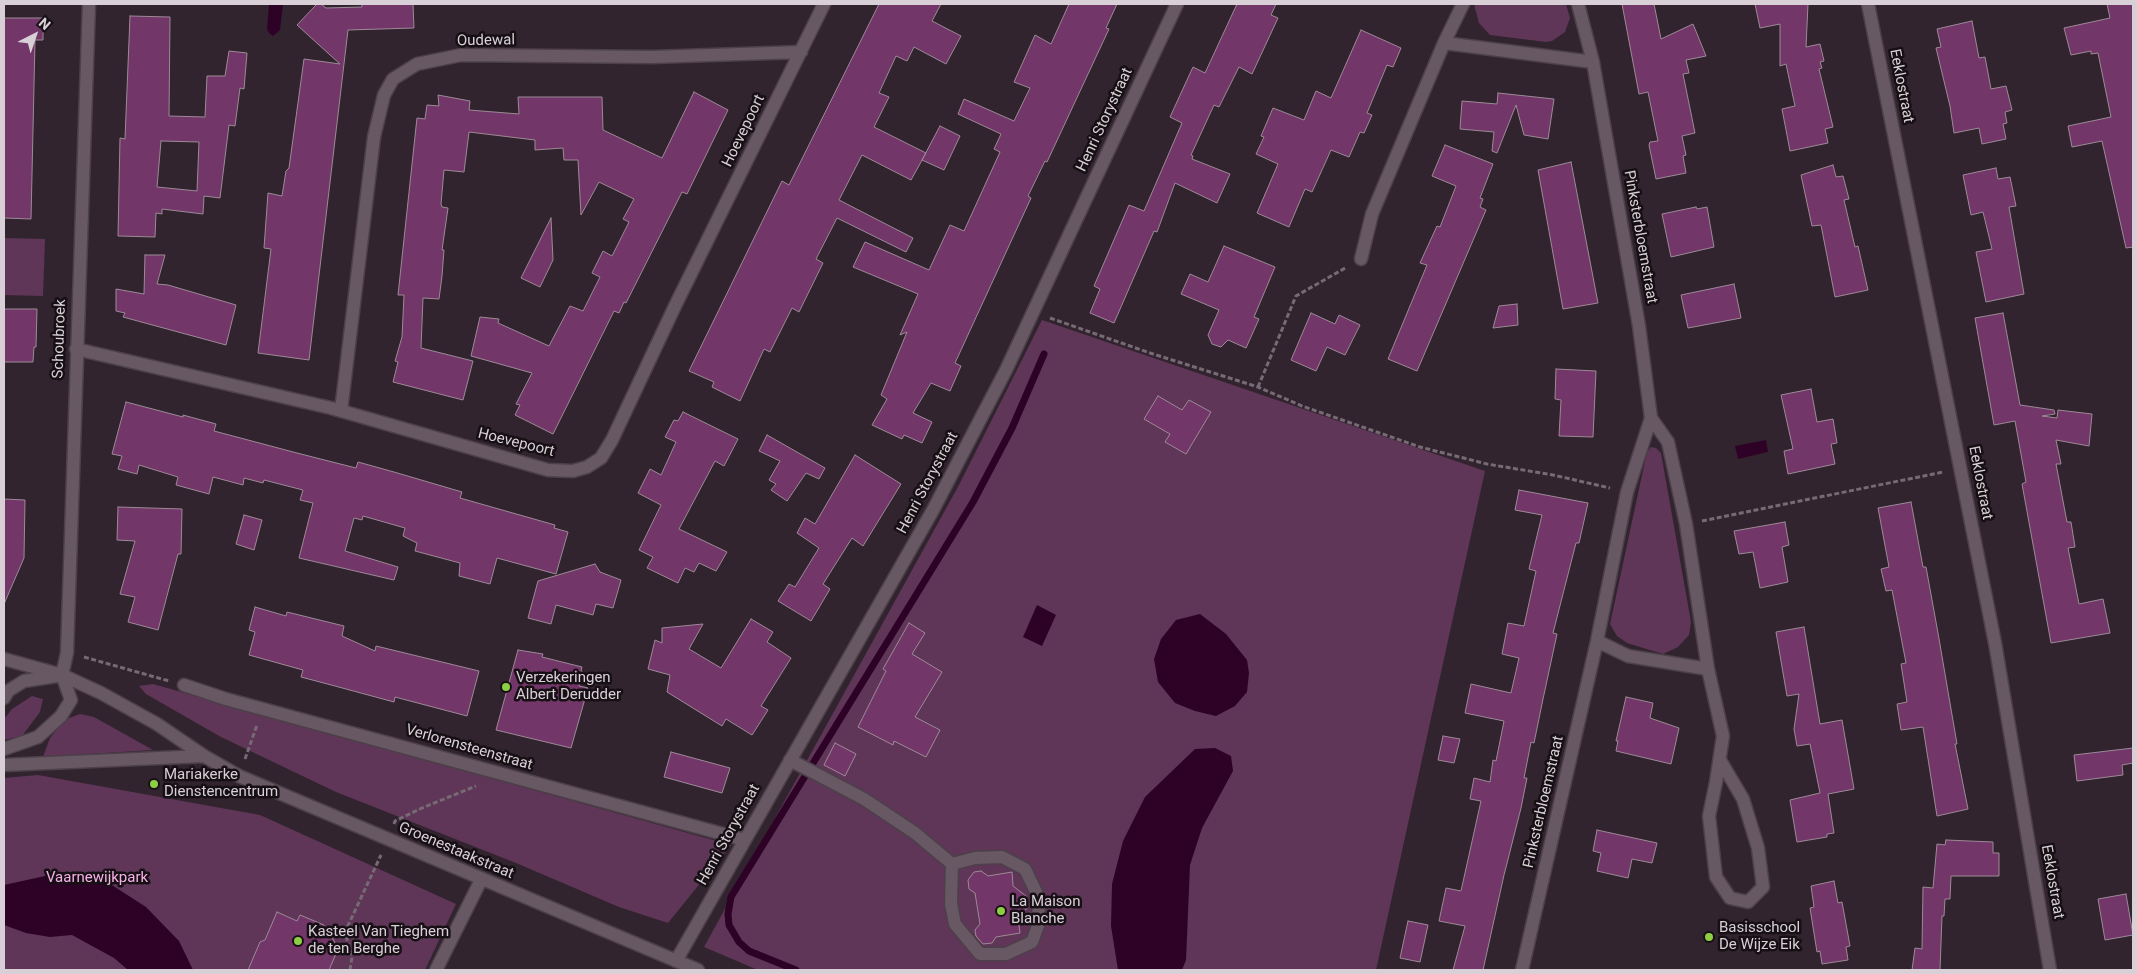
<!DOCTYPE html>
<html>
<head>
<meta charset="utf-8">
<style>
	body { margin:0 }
	#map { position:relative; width:2137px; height:974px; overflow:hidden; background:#32242f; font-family:Roboto,sans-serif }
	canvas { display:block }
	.frame { position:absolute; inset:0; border:5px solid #d9d0d7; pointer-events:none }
	.north { position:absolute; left:10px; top:10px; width:50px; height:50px; -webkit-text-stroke:4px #161015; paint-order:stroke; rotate:41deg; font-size:14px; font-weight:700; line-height:20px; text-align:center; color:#d9d0d7 }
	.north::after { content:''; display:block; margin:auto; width:18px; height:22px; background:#d9d0d7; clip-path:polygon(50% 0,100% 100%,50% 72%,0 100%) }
</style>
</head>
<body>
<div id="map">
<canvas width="2137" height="974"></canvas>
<div class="frame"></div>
<div class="north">N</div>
</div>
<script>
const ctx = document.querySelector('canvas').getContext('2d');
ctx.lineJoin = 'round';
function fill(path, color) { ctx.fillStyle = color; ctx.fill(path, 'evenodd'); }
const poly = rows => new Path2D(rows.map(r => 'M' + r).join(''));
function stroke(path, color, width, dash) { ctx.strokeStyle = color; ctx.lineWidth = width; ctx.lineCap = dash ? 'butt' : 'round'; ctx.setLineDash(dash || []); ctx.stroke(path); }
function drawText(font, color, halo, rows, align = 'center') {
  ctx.font = font + ' Roboto,sans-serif'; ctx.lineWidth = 5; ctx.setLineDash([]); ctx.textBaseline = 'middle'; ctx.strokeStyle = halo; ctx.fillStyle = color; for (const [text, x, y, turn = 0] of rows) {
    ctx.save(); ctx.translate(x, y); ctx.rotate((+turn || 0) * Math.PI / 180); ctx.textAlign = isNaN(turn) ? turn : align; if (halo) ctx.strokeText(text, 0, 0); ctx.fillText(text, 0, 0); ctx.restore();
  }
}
const green = poly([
	[1474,4,1566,4,1570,18,1565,32,1552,41,1546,42,1490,35,1479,23],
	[4,238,45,239,43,296,4,295],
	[1042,320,1485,471,1376,970,758,970,704,947,959,485],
	[1651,447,1656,448,1661,453,1691,622,1689,635,1678,647,1663,654,1627,643,1617,636,1610,624,1647,452],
	[153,684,221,703,731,845,668,923,619,907,516,863,336,792,221,737,146,694,139,686],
	[32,696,43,699,40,712,22,736,4,740,4,719,12,709],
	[80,714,94,717,153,750,43,757,50,738,64,720],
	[38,775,260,815,456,904,425,970,4,970,4,778]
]);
const water = poly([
	[269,4,283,4,280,30,273,36,269,33,267,29],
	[1766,440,1768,452,1738,459,1735,446],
	[1037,605,1056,615,1042,646,1023,637],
	[1200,614,1226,634,1247,660,1249,673,1247,692,1235,706,1216,716,1195,711,1175,703,1158,682,1154,659,1161,639,1176,620],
	[1215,748,1231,756,1233,771,1202,828,1190,865,1186,960,1182,970,1118,970,1111,926,1112,884,1123,841,1145,797,1195,749],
	[63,872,104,880,146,907,179,941,193,970,128,970,114,958,72,935,50,937,26,933,4,925,4,885]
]);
const stream = poly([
	[796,970,749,951,739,942,729,925,728,914,731,897,973,502,1012,428,1044,354]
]);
const building = poly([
	[317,4,321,4,326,8,362,7,362,4,413,4,414,28,348,30,309,360,258,353,271,249,264,248,268,193,282,196,286,171,289,168,304,59,340,64,297,25,317,4],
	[879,4,941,4,932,21,961,36,946,64,914,47,907,61,896,56,879,93,889,97,874,127,926,153,911,180,862,155,839,200,913,238,906,252,837,218,816,259,823,263,799,312,792,308,770,352,764,349,740,401,712,387,714,382,689,371,782,181,789,185,879,4],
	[1069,4,1117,4,1106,28,1109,29,1047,162,1045,161,1028,196,1031,198,955,363,961,366,950,391,931,383,913,413,932,422,922,443,904,435,902,439,872,425,887,399,881,395,907,332,900,335,918,294,853,267,865,242,929,270,950,225,964,231,1000,152,994,149,1001,134,958,114,964,99,1014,121,1030,88,1014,82,1035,35,1051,44,1069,4],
	[1237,4,1276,4,1271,15,1278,18,1252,74,1239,67,1219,107,1214,105,1191,155,1193,156,1192,159,1230,174,1217,203,1175,183,1157,232,1154,231,1114,323,1090,313,1100,289,1094,286,1129,205,1144,211,1182,123,1170,117,1193,67,1205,73,1237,4],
	[1622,4,1654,4,1661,39,1693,24,1706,56,1686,60,1689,73,1683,74,1695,133,1682,136,1686,155,1683,156,1686,173,1656,179,1649,145,1650,142,1658,141,1648,92,1639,94,1622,4],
	[1755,4,1808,4,1806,47,1820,44,1824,61,1820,62,1822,68,1819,69,1833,127,1825,129,1828,143,1790,151,1782,109,1795,106,1786,64,1780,66,1780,24,1760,28,1755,4],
	[2107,4,2133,4,2133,247,2126,248,2102,141,2072,147,2068,126,2111,117,2098,53,2091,54,2091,51,2071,55,2064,28,2110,18,2107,4],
	[130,16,170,17,169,116,205,117,207,76,225,76,229,51,247,53,244,89,240,88,235,126,229,125,220,198,204,196,203,214,162,209,162,214,156,213,155,237,118,236,120,138,125,139,130,16],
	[161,141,199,142,197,191,157,187,161,141],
	[4,18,43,18,43,40,35,40,31,219,4,218,4,18],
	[1972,21,1979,58,1985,57,1991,89,2006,86,2012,110,2005,112,2007,123,2003,124,2006,139,1982,144,1979,128,1954,133,1950,106,1936,48,1941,47,1937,29,1972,21],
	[1361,30,1401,48,1393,67,1387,65,1367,113,1372,115,1364,133,1360,132,1349,157,1331,150,1312,192,1305,189,1289,227,1257,213,1278,164,1256,154,1264,137,1261,136,1273,108,1304,120,1316,91,1331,98,1361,30],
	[694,92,728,110,687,194,682,192,626,303,624,302,619,313,614,311,553,434,515,415,520,405,516,404,532,373,471,356,480,317,499,319,498,323,549,346,570,306,583,311,600,277,592,273,603,251,612,256,629,222,623,219,634,199,599,182,581,215,578,160,564,160,563,148,535,150,535,140,469,132,464,172,444,170,441,204,442,207,448,208,442,250,444,250,442,276,439,299,423,298,421,348,473,361,463,400,393,382,398,362,395,361,402,337,404,295,398,295,416,127,417,118,425,119,427,105,439,106,438,95,470,101,469,110,519,114,518,97,602,97,603,130,662,158,694,92],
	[1498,93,1554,99,1548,139,1524,135,1516,105,1497,153,1492,151,1494,132,1460,129,1462,101,1497,104,1498,93],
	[940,126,960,136,944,170,922,160,940,126],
	[1445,145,1493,164,1480,198,1483,199,1480,207,1486,210,1417,371,1388,359,1427,265,1420,263,1437,226,1440,227,1456,186,1432,176,1445,145],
	[1571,162,1598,303,1563,309,1538,170,1571,162],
	[1833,165,1836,177,1843,176,1849,199,1844,200,1855,247,1858,246,1868,290,1835,297,1821,225,1812,226,1801,175,1833,165],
	[1996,168,1998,179,2010,177,2016,206,2009,207,2024,294,1986,302,1976,252,1992,249,1983,212,1971,215,1963,175,1996,168],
	[1696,207,1697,209,1707,207,1714,247,1671,257,1662,214,1696,207],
	[551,218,553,260,540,287,521,278,551,218],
	[1224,246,1275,267,1254,317,1259,319,1246,348,1228,340,1221,347,1212,344,1208,335,1219,310,1181,294,1190,274,1208,282,1224,246],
	[145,255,165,255,157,284,168,285,236,305,226,345,123,317,125,313,116,311,116,289,144,294,145,255],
	[1734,284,1741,318,1688,328,1681,295,1734,284],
	[1517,304,1518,325,1493,328,1499,306,1517,304],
	[4,309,37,309,36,347,34,347,33,362,4,362,4,309],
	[1311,313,1335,324,1339,315,1360,325,1345,355,1327,347,1316,371,1291,360,1311,313],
	[2003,313,2020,405,2054,410,2055,414,2042,416,2057,418,2058,410,2092,414,2089,446,2056,440,2061,464,2056,464,2067,522,2071,522,2075,547,2068,548,2079,604,2103,599,2110,633,2051,643,2022,484,2026,482,2015,421,1994,425,1975,318,2003,313],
	[1556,369,1596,371,1593,437,1559,436,1561,400,1555,399,1556,369],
	[1811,389,1817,422,1833,419,1837,443,1831,444,1835,464,1788,474,1784,451,1793,449,1781,395,1811,389],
	[1158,396,1182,410,1189,400,1211,412,1186,454,1165,442,1170,434,1144,419,1158,396],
	[126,402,183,417,183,415,216,424,214,431,297,453,356,468,358,462,394,472,462,492,460,498,555,525,554,528,568,532,556,574,497,558,490,584,459,576,460,563,415,551,417,543,403,536,405,528,363,516,362,520,354,518,345,551,398,567,394,580,299,558,313,503,300,500,303,490,264,480,263,483,244,478,243,485,213,477,209,494,176,485,178,477,139,465,137,474,118,469,122,456,112,454,126,402],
	[683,412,738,439,724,466,715,461,679,529,727,552,716,571,699,563,694,572,685,568,678,583,647,568,653,557,639,550,661,505,638,493,650,469,661,475,676,442,665,437,674,420,678,421,683,412],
	[767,435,825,468,819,479,806,473,787,501,771,490,776,484,769,480,780,461,759,451,767,435],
	[855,455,901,484,863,546,852,538,823,584,830,589,811,621,778,601,789,584,795,587,819,548,797,533,805,518,815,524,855,455],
	[1519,490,1588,503,1579,543,1576,543,1553,633,1557,634,1543,699,1534,743,1531,742,1524,778,1527,778,1521,808,1504,875,1483,970,1453,970,1465,926,1439,921,1446,888,1461,891,1481,801,1470,799,1474,778,1490,782,1493,760,1496,761,1504,721,1465,713,1471,684,1511,693,1519,658,1502,654,1508,623,1524,626,1536,571,1529,569,1542,515,1515,510,1519,490],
	[4,499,25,500,24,558,4,604,4,499],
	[1911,502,1923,567,1926,567,1938,633,1957,744,1955,744,1968,809,1937,816,1923,727,1901,730,1897,704,1907,702,1901,664,1906,663,1892,590,1886,591,1881,569,1889,567,1878,508,1911,502],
	[118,507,182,509,181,554,178,554,158,630,128,622,135,597,120,594,135,541,117,540,118,507],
	[244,515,262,520,254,550,236,544,244,515],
	[1785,522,1789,545,1782,547,1788,582,1760,588,1753,552,1739,554,1734,531,1785,522],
	[595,564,600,572,621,580,613,608,596,604,593,615,556,605,551,624,528,618,538,581,595,564],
	[255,607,286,616,287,612,344,626,342,636,375,651,376,646,479,671,467,716,395,697,394,702,335,686,301,677,303,670,249,655,255,632,249,630,255,607],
	[751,619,773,632,767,642,791,658,761,706,768,710,752,735,726,719,722,726,667,692,670,675,648,669,655,640,662,643,662,628,703,624,689,649,721,668,751,619],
	[909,623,925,633,912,654,942,672,915,717,940,730,926,757,894,741,893,745,858,727,886,671,883,669,909,623],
	[1804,627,1820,724,1842,720,1854,789,1828,794,1834,833,1827,834,1827,837,1797,842,1790,800,1820,793,1810,744,1797,746,1794,729,1799,694,1787,696,1776,632,1804,627],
	[518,650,543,654,542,657,582,667,581,671,583,672,579,686,588,688,571,748,496,730,518,650],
	[1626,697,1653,703,1650,718,1679,728,1671,764,1616,751,1618,741,1616,741,1626,697],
	[1443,736,1460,739,1454,763,1438,760,1443,736],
	[835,743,856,754,845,776,824,765,835,743],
	[2133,748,2133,763,2122,765,2123,775,2077,781,2074,755,2133,748],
	[671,752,730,768,722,793,664,777,671,752],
	[1597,830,1657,843,1652,863,1632,859,1628,878,1597,871,1601,853,1593,851,1597,830],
	[1946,840,1993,842,1993,853,1999,853,1999,876,1951,876,1950,899,1945,899,1944,916,1942,916,1940,970,1912,970,1915,948,1922,949,1923,887,1933,888,1937,844,1945,845,1946,840],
	[981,871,988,876,1012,872,1013,886,1026,896,1028,907,1018,918,1020,933,996,937,992,943,983,944,976,936,975,930,980,924,975,893,969,889,968,880,974,872,981,871],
	[1834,881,1838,903,1842,902,1850,946,1846,947,1848,960,1822,964,1820,951,1817,952,1810,908,1814,907,1811,886,1834,881],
	[2126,894,2133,935,2105,940,2098,899,2126,894],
	[277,912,297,921,300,915,324,925,321,932,332,937,338,949,329,970,248,970,260,942,265,940,277,912],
	[1408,921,1428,925,1420,962,1400,958,1408,921]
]);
const path = poly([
	[1050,318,1150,353,1258,387,1302,406,1420,447,1487,464,1553,475,1610,488],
	[1258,387,1296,296,1347,267],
	[1702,521,1943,472],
	[84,657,169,681],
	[245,759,257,725],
	[394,824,395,821,422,808,476,786],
	[350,970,352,957,345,932,381,855]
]);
const minor = poly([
	[1463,4,1444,43,1593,62,1639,326,1651,418,1627,492,1597,641,1522,970],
	[1578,4,1593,62],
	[1868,4,1995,643,2050,970],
	[1361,259,1372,214,1444,43],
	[76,349,331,408,548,470,573,471,587,467,601,458,612,440,675,306,824,4],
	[341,411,374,137,384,95,393,79,417,64,461,55,652,57,801,52],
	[1651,418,1668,442,1686,524,1708,669],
	[1597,641,1628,656,1708,669,1723,736,1716,782,1709,816,1716,877,1730,898,1748,902,1763,887,1758,848,1743,799,1720,760],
	[4,659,62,675,101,693,157,724,204,756,239,776,698,970],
	[62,675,67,653,89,4],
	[184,685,226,699,745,840],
	[4,698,8,691,24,681,57,676],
	[4,749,38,737,61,716,71,700,62,675],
	[790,760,864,799,915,833,952,864,975,858,1002,857,1025,869,1038,896,1039,923,1032,942,1006,954,980,954,955,924,951,904,952,864],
	[4,765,204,756],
	[676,961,933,510,1006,370,1177,4],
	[436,970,481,880]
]);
const markers = [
	[506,687,5,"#8dce45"],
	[154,784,5,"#8dce45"],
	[1001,911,5,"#8dce45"],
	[1709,937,5,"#8dce45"],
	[298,941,5,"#8dce45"]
];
const streetNames = [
	["Oudewal",486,41,-1],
	["Eeklostraat",1901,86,79],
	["Henri Storystraat",1105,120,-65],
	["Hoevepoort",744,131,-64],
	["Pinksterbloemstraat",1640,237,80],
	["Schoubroek",60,339,-88],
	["Hoevepoort",516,443,14],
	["Henri Storystraat",928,483,-62],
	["Eeklostraat",1980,483,79],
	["Verlorensteenstraat",469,748,16],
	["Pinksterbloemstraat",1544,802,-77],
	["Henri Storystraat",729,835,-61],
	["Groenestaakstraat",456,851,23],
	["Eeklostraat",2052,882,80]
];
const poiNames = [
	["Verzekeringen",516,678],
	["Albert Derudder",516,695],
	["Mariakerke",164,775],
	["Dienstencentrum",164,792],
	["La Maison",1011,902],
	["Blanche",1011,919],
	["Basisschool",1719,928],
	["De Wijze Eik",1719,945],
	["Kasteel Van Tieghem",308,932],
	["de ten Berghe",308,949]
];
const parkNames = [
	["Vaarnewijkpark",97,878]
];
fill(green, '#5f3657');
fill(water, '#2e0227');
stroke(stream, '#2e0227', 7);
fill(building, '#733668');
stroke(building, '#9c8a97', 1);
stroke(minor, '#4c4049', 15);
stroke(path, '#766a74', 3, [5, 2.5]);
stroke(minor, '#685864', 12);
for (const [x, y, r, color] of markers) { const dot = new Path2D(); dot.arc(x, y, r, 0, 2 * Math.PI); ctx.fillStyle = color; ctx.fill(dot); stroke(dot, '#161015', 2); }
drawText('15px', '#d9d0d7', '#161015', streetNames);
drawText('15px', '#d9d0d7', '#161015', poiNames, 'left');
drawText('15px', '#f8b0e8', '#161015', parkNames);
</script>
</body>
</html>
